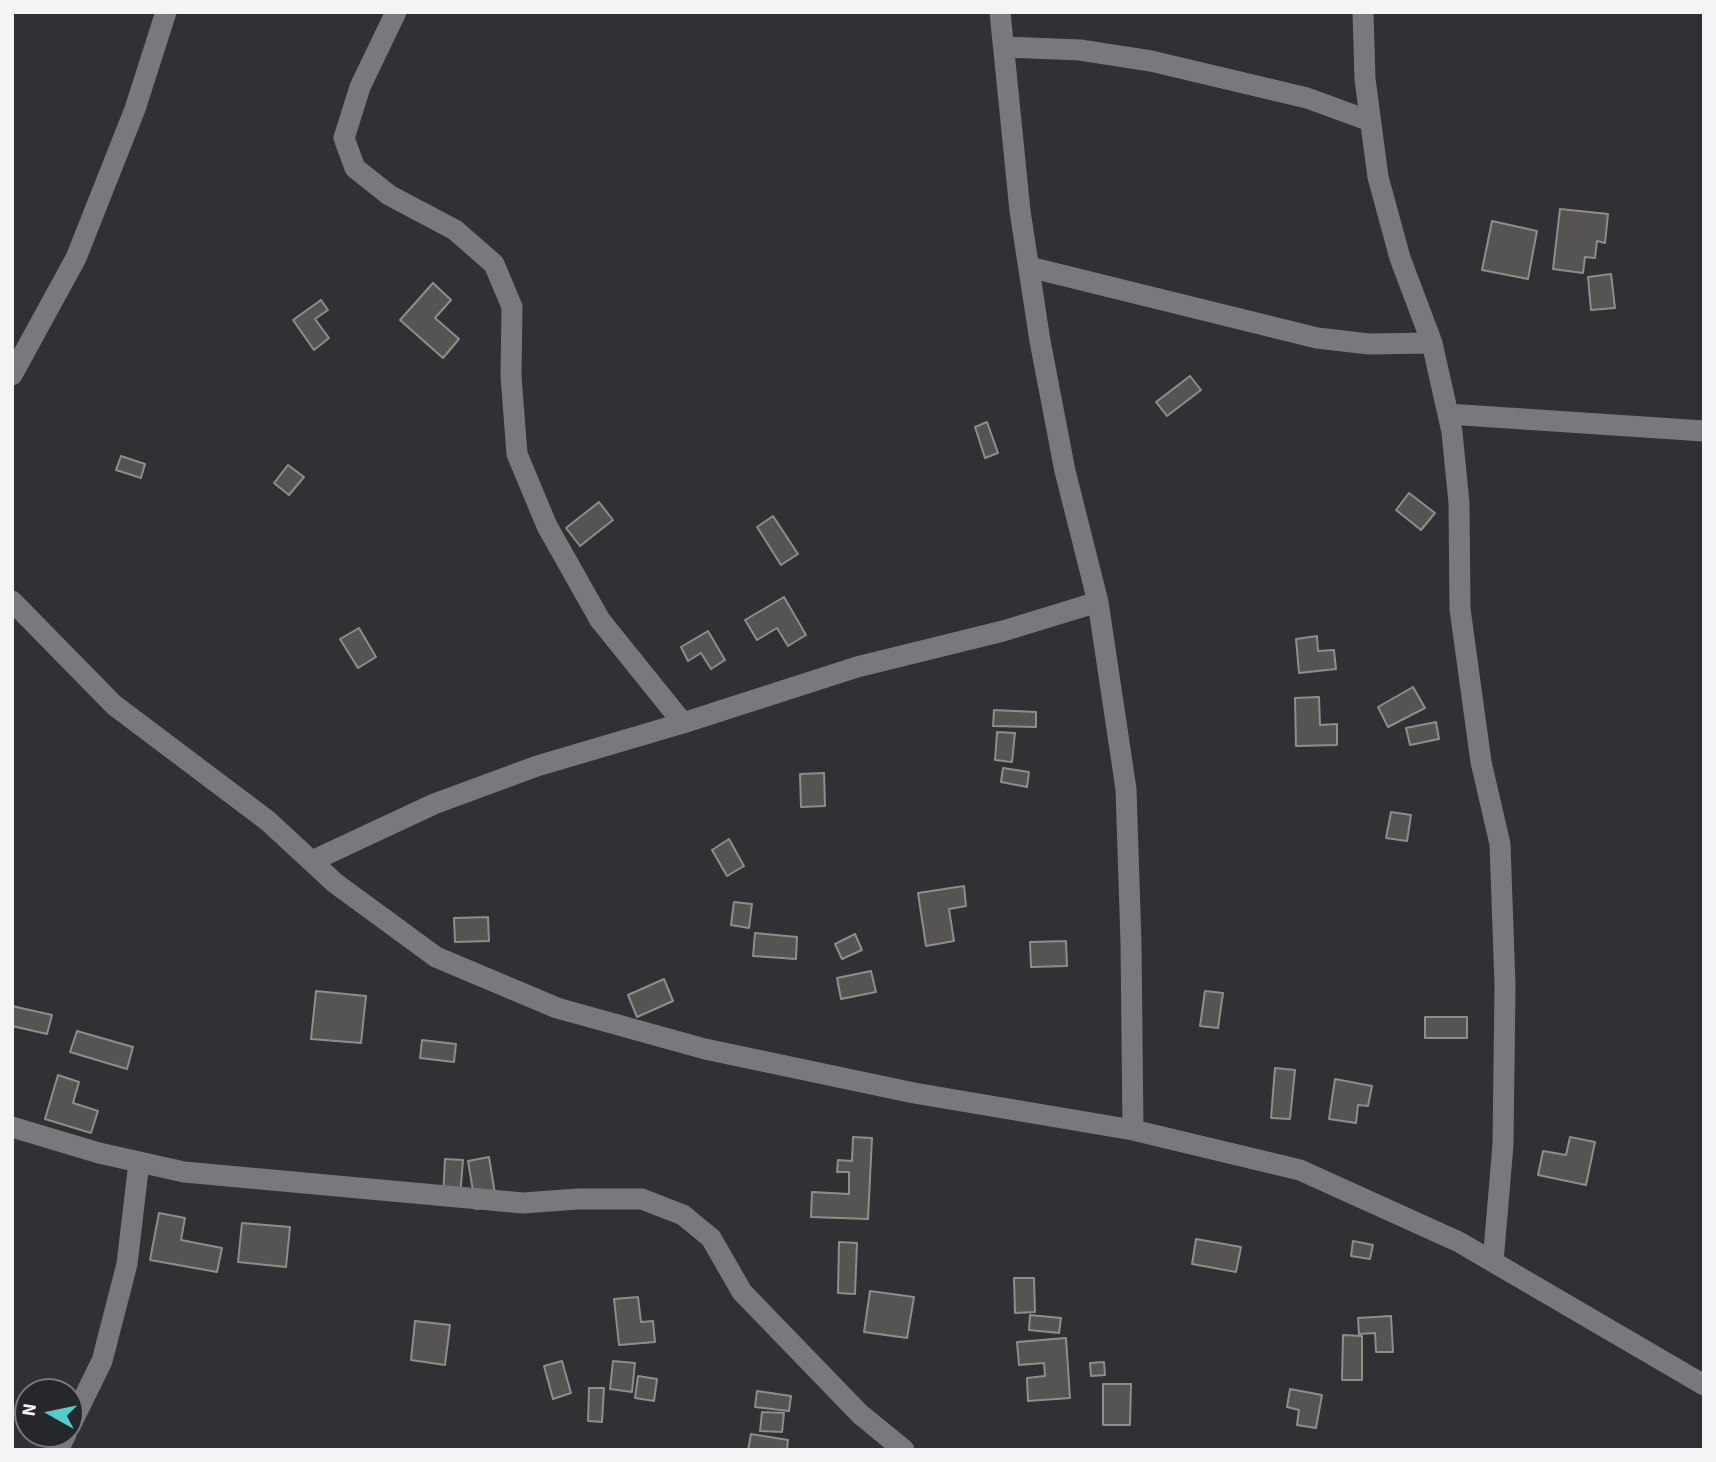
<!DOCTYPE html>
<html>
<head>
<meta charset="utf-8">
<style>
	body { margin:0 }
	#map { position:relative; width:1716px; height:1462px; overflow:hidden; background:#303134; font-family:"Source Sans 3",sans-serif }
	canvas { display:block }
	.frame { position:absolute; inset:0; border:14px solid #f3f4f5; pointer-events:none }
	.north { position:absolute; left:14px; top:1378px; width:70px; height:70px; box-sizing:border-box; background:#26272a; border:2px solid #78797b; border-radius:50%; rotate:279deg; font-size:19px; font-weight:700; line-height:28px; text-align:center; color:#f3f4f5 }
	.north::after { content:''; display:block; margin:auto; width:24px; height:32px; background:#53cdcb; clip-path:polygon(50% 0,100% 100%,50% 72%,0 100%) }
</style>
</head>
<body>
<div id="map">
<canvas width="1716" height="1462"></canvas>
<div class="frame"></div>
<div class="north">N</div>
</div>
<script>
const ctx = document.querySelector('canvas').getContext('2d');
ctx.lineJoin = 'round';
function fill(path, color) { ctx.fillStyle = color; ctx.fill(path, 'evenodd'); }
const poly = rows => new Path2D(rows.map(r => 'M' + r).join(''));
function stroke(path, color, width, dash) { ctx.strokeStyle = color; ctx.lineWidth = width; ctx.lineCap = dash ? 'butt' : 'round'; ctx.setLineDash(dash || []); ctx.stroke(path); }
const building = poly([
	[1560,209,1608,214,1605,243,1597,241,1595,258,1585,257,1583,273,1553,269,1560,209],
	[1492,221,1537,231,1528,279,1482,270,1492,221],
	[1611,274,1615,308,1591,310,1588,277,1611,274],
	[433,283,451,300,435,318,459,339,443,358,400,320,433,283],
	[321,300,328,310,315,319,329,338,314,350,293,320,321,300],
	[1190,376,1201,390,1167,416,1156,402,1190,376],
	[987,422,998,453,985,458,975,427,987,422],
	[121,456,145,464,141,478,116,470,121,456],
	[288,465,304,477,289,495,274,483,288,465],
	[1409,493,1435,513,1421,530,1396,510,1409,493],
	[599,502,613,520,580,546,566,528,599,502],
	[773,516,798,554,781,565,757,527,773,516],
	[784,597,806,635,788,646,777,628,757,640,745,620,784,597],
	[359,628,376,657,358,668,340,639,359,628],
	[708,631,725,660,711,669,701,653,688,661,681,647,708,631],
	[1317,636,1318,651,1334,650,1336,669,1299,673,1296,639,1317,636],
	[1413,687,1425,708,1388,727,1378,707,1413,687],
	[1319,697,1320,725,1337,724,1337,745,1296,746,1295,698,1319,697],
	[994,710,1036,712,1036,727,993,726,994,710],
	[1436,722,1439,739,1410,745,1406,728,1436,722],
	[997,732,1015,733,1012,762,995,760,997,732],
	[1003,768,1029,772,1027,787,1001,782,1003,768],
	[824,773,825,806,801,807,800,774,824,773],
	[1391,812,1411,815,1407,841,1386,838,1391,812],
	[729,839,744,866,727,876,712,850,729,839],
	[964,886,966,906,949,909,954,941,926,946,918,893,964,886],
	[734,902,752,904,749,928,731,925,734,902],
	[488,917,489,941,455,942,454,918,488,917],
	[755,933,797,937,796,959,753,956,755,933],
	[855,934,862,950,842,959,835,944,855,934],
	[1066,941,1067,966,1031,967,1030,942,1066,941],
	[871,971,876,992,841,999,837,978,871,971],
	[664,979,673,1001,637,1017,628,995,664,979],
	[316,991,366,996,361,1043,311,1039,316,991],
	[1205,991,1223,993,1218,1028,1200,1026,1205,991],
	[12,1006,52,1015,47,1034,12,1026,12,1006],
	[1425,1017,1467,1017,1467,1038,1425,1038,1425,1017],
	[77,1031,133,1047,127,1069,70,1052,77,1031],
	[422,1040,456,1044,454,1062,420,1058,422,1040],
	[1275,1068,1295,1070,1290,1119,1271,1118,1275,1068],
	[58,1075,79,1082,73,1103,98,1111,91,1133,45,1119,58,1075],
	[1335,1079,1372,1086,1368,1106,1358,1105,1356,1123,1329,1119,1335,1079],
	[853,1137,872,1138,868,1219,811,1217,812,1192,849,1194,849,1172,837,1172,838,1160,852,1161,853,1137],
	[1570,1137,1595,1142,1586,1185,1538,1175,1543,1151,1566,1155,1570,1137],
	[489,1157,497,1206,476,1209,468,1161,489,1157],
	[445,1159,463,1160,460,1197,443,1196,445,1159],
	[159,1213,185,1218,181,1240,222,1248,217,1272,150,1260,159,1213],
	[242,1223,290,1227,286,1267,238,1262,242,1223],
	[1196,1239,1241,1247,1236,1272,1192,1264,1196,1239],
	[1353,1241,1373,1245,1370,1259,1351,1256,1353,1241],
	[839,1242,857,1243,855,1294,838,1293,839,1242],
	[1014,1278,1034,1278,1035,1312,1015,1313,1014,1278],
	[870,1291,914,1297,907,1338,864,1332,870,1291],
	[638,1297,641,1322,653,1321,655,1342,619,1345,614,1299,638,1297],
	[1030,1315,1061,1318,1059,1333,1029,1330,1030,1315],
	[1391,1316,1393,1352,1376,1352,1375,1333,1359,1334,1358,1318,1391,1316],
	[415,1321,450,1325,445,1365,411,1360,415,1321],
	[1343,1335,1362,1336,1362,1380,1342,1380,1343,1335],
	[1066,1338,1070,1398,1028,1401,1027,1378,1045,1376,1044,1363,1019,1365,1017,1342,1066,1338],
	[562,1361,571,1393,553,1399,544,1366,562,1361],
	[613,1361,635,1363,632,1392,610,1389,613,1361],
	[1104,1362,1105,1375,1091,1376,1090,1363,1104,1362],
	[638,1376,657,1379,654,1401,635,1398,638,1376],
	[1103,1384,1131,1384,1130,1425,1103,1425,1103,1384],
	[589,1388,604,1388,602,1422,588,1421,589,1388],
	[1290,1389,1322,1395,1316,1428,1297,1425,1299,1410,1287,1407,1290,1389],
	[757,1391,791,1396,789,1411,755,1407,757,1391],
	[762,1412,784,1413,782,1432,760,1431,762,1412],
	[751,1434,788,1440,787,1450,748,1450,751,1434]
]);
const street = poly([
	[396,12,360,87,344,138,355,168,389,195,455,230,494,264,512,307,511,376,517,454,547,526,600,620,683,723],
	[1000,12,1020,211,1040,341,1065,471,1098,602,1126,789,1131,943,1133,1130],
	[1363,12,1365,79,1378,177,1400,258,1432,343,1452,432,1459,503,1460,609,1481,762,1500,844,1505,985,1503,1145,1493,1262],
	[1005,47,1080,50,1151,61,1307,98,1370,121],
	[1029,267,1317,338,1369,344,1432,343],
	[12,375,76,258,135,109,166,12],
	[1448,414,1704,431],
	[12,601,114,705,268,821,335,883,436,957,557,1008,705,1049,914,1093,1133,1130,1300,1170,1459,1242,1704,1385],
	[312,861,434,804,537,766,683,723,857,667,1003,631,1098,602],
	[12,1127,99,1153,184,1172,523,1203,578,1199,642,1199,683,1215,711,1238,742,1292,860,1414,904,1450],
	[70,1426,102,1361,127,1264,139,1162],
	[58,1450,66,1434]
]);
fill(building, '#565452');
stroke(building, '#8f8d8a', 2);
stroke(street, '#78797c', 21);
</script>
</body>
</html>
